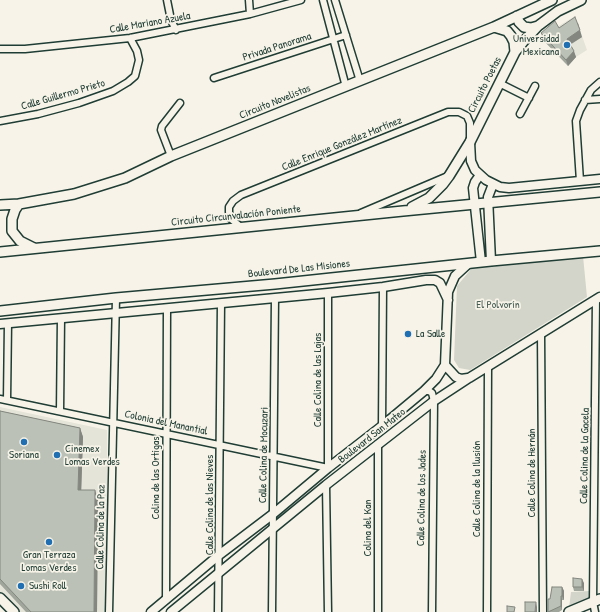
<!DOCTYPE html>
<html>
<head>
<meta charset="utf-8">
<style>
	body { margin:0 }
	canvas { display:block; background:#f7f3e8 }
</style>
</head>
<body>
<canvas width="600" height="612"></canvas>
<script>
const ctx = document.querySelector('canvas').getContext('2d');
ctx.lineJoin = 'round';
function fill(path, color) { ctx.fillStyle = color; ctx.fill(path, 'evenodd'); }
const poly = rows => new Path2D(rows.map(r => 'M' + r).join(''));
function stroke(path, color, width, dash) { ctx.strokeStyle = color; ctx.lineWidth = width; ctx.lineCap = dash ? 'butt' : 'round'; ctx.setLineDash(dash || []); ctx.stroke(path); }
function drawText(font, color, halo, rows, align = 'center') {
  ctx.font = font + ' "Patrick Hand",sans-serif'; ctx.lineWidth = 3.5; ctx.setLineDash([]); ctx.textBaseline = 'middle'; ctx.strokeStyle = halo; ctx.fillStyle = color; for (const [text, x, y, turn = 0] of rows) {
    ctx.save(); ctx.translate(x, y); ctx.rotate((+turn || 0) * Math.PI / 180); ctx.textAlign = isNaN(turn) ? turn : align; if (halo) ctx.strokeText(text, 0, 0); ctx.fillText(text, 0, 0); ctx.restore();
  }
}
const built = poly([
	[575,16,587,50,576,57,568,66,543,40,557,27],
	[0,407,107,430,107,612,16,612,0,595]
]);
const green = poly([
	[583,256,587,297,470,370,459,368,454,360,457,286,472,268],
	[590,591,589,599,569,608,571,592]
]);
const minor = poly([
	[167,0,171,20,176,30],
	[249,0,250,14],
	[323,0,346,87],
	[335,0,360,81],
	[0,49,25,49,130,38,250,14,301,0],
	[214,78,346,35],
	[499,83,529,98],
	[585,100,600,99],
	[520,114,535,86],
	[0,121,38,114,79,103,113,91,128,82,135,76,139,60,137,51,130,38],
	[171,156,161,130,162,126,180,103],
	[580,181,576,121,580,110,591,90,600,82],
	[361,213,448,176],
	[241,227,231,219,229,212,229,207,233,201,241,195,448,112,459,112,467,116,470,123,470,140],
	[541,333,543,612],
	[424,391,429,391,432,393,434,401,432,612],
	[0,399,328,468,328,293],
	[7,400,8,323],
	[60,411,61,318],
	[382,426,383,287],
	[378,444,378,612],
	[326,485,328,612],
	[166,600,167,308],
	[109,612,116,298],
	[218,612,221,303],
	[272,612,275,298],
	[487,612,488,367],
	[595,612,593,602,596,299]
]);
const tertiary = poly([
	[470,142,471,161,475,170,486,180,500,187,509,188,600,179],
	[480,175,475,182,473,188,481,262],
	[491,261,488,197,493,184],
	[468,264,455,276,448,292,445,365,456,377,461,379,468,378],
	[0,324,328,293,383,287,426,280,435,280,440,283,448,300],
	[151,612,219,555,273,514,328,468,382,426,424,391,436,379,445,365],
	[171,612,326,485,434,401,469,378,600,297]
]);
const secondary = poly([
	[517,16,519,22,524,27,531,28,538,26],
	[494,27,507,31,511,36,514,42,515,52],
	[19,204,15,210,12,219,12,231,20,241,34,248],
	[0,205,19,204,74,194,125,178,171,156,494,27,552,0],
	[412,207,429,198,443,184,449,176,470,142,515,52,523,42,538,26,558,11,581,0],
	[0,252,403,211,600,192],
	[0,311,116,298,275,284,491,261,600,251],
	[0,598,14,612],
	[569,612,600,599]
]);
const wall = poly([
	[541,33,582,37,570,45,576,57,568,66,543,40],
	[0,411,80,428,83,437,81,490,98,499,97,612,26,612,0,584],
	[584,583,584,591,574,591,573,587],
	[562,587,564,591,564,600,562,600,562,610,559,612,548,612,550,599]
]);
const shadedWall = poly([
	[578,23,582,37,569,45,567,39],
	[574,51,576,57,568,66,566,60],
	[80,428,83,437,81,498,78,490],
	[95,490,98,499,97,612,94,612],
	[582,579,584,583,584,591,582,587],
	[562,587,564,591,564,600,562,596],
	[561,596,562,600,562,610,561,606],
	[536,602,537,607,537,612,535,612]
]);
const building = poly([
	[575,17,580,30,567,39,574,51,566,60,541,33,555,21,559,28,575,17],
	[0,411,80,428,78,490,95,490,94,612,31,612,0,579,0,411],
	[573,578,582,579,582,587,573,587,573,578],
	[552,587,562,587,562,596,561,596,561,606,548,612,548,599,550,599,552,587],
	[525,602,536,602,535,612,525,612,525,602],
	[507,606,515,607,514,612,507,612,507,606]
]);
const markers = [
	[567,45,4,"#1f6fb2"],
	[408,334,4,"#1f6fb2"],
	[24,442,4,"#1f6fb2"],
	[57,455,4,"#1f6fb2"],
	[49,542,4,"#1f6fb2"],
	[21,586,4,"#1f6fb2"]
];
const streetNames = [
	["Calle Mariano Azuela",150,23,-10],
	["Privada Panorama",277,47,-18],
	["Circuito Poetas",485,85,-63],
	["Calle Guillermo Prieto",63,95,-16],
	["Circuito Novelistas",275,102,-22],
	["Calle Enrique González Martínez",342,144,-22],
	["Circuito Circunvalación Poniente",236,216,-6],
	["Boulevard De Las Misiones",299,269,-6],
	["Calle Colina de las Lajas",318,380,-90],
	["Colonia del Manantial",166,423,12],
	["Boulevard San Mateo",372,436,-38],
	["Calle Colina de Mocuzari",264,455,-89],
	["Calle Colina de la Gacela",585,456,-89],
	["Calle Colina de Hernán",532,473,-90],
	["Colina de las Ortigas",156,478,-90],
	["Calle Colina de la Ilusión",477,489,-90],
	["Calle Colina de los Jades",422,498,-89],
	["Calle Colina de las Nieves",210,505,-90],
	["Calle Colina de la Paz",101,527,-89],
	["Colina del Kan",368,528,-90]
];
const poiNames = [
	["Universidad",559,39,"right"],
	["Mexicana",559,52,"right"],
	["La Salle",416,334],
	["Cinemex",65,449],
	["Lomas Verdes",65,462],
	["Soriana",24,455,"center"],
	["Gran Terraza",49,555,"center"],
	["Lomas Verdes",49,568,"center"],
	["Sushi Roll",29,586]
];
const parkNames = [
	["El Polvorín",498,305]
];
fill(built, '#e5e4d9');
fill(green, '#d3d5ca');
stroke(minor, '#1f3d34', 9);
stroke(tertiary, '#1f3d34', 11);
stroke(secondary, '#1f3d34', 12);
stroke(minor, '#f7f3e8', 6);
stroke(tertiary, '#f7f3e8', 8);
stroke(secondary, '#f7f3e8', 9);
fill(wall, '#a1a69d');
fill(shadedWall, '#83877f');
fill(building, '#bbc1b6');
stroke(building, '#83877f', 1);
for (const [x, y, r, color] of markers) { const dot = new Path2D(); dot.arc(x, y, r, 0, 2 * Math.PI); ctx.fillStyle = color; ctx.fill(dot); stroke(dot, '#f7f3e8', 1.5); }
drawText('11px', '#1f3d34', '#f7f3e8', streetNames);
drawText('11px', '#1f3d34', '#f7f3e8', poiNames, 'left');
drawText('11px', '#435b52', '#f7f3e8', parkNames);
</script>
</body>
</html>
